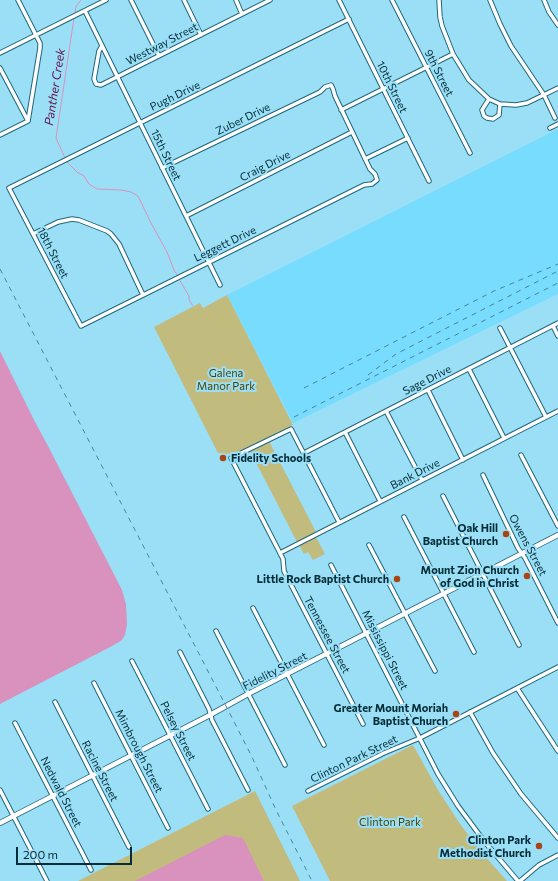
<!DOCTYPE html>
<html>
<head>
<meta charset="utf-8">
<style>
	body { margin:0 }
	#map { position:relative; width:558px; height:881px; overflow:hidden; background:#9bdff7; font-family:Commissioner,sans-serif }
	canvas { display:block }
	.scale { position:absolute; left:16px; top:847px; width:116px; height:18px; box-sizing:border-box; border:2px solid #052e39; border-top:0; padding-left:5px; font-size:12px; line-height:14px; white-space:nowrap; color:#052e39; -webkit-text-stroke:3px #9bdff7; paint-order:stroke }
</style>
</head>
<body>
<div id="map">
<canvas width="558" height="881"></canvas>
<div class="scale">200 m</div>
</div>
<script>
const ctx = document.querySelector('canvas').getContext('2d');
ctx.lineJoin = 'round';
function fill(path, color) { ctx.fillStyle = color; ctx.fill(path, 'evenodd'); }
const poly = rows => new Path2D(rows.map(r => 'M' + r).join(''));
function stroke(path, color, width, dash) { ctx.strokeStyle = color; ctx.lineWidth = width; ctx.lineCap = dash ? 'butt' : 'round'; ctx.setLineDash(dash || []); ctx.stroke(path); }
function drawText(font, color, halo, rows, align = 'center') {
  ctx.font = font + ' Commissioner,sans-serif'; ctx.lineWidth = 4; ctx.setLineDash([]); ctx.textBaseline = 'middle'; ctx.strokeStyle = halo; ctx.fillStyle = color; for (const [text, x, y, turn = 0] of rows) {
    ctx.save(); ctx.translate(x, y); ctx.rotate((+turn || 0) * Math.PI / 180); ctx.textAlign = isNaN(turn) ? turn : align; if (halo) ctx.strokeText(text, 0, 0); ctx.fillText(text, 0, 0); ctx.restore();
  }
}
const built = poly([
	[558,129,558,294,293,423,227,295]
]);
const green = poly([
	[227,295,293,425,234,455,232,454,218,453,154,327,200,303,203,308],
	[269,441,316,532,297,542,250,451],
	[316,537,325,554,313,560,308,552,304,554,299,545],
	[413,745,438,790,460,824,483,854,507,881,330,881,292,806],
	[255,791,300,881,78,881]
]);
const water = poly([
	[0,351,34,420,48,446,122,590,126,604,127,624,125,635,122,640,114,645,0,704],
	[225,835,243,838,264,881,135,881]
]);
const stream = poly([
	[75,13,76,6,81,0],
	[65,158,56,138,74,18],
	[66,161,77,172,84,176,89,184,97,189,121,190,131,192,138,196,151,223,167,252,174,270,178,276],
	[179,279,189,296,189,300,193,306]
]);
const street = poly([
	[131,0,159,56],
	[184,0,201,35],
	[236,0,242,14],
	[339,0,429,181],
	[392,0,470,153],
	[439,0,440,17,442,26,453,54,469,80,489,99,500,104,516,105,527,103,558,88],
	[490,0,500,24,511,46,544,95,555,118],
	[544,0,549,12,558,25],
	[85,11,220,285],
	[102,46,99,51,94,79,96,84,101,85,270,0],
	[0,53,106,0],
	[0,68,28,121],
	[489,99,482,110,484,116,487,118,493,119,499,115,500,104],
	[341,110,453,54],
	[550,128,558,124],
	[0,135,28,121,40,48,40,43,18,0],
	[365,159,408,138],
	[162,168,320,92,325,87,331,85,333,89,335,96,370,169,375,174,377,180,372,184,364,185,81,326,9,188,349,19],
	[186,216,352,132],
	[33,234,58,222,72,219,79,220,107,231,111,234,119,244,143,295],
	[553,326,558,336],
	[500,328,546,417],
	[469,369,504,438],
	[428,390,463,460],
	[386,411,422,480],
	[345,432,380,501],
	[304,453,558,323],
	[521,455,558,526],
	[483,475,518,548,525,558,558,623],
	[443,496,519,645],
	[404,517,474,652],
	[339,522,291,429,231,458,283,559,284,571,287,577,363,724],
	[369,545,435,671],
	[280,553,558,411],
	[331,565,438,774,458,806,484,841,518,881],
	[253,608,324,745],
	[216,631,285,765],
	[180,652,209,709,212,720,248,790],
	[132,661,208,809],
	[94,683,168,828],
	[517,688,558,751],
	[55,702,129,847],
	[470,712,493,753,521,794,558,838],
	[15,723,91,870],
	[0,790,47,881],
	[308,791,384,753,420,738,558,667],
	[520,881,539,865,558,855]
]);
const secondary = poly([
	[0,823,210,715,248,694,558,535]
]);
const rail = poly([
	[0,269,226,706,252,757,276,810,312,881],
	[368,375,396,354,558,271],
	[304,388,494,291,558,264],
	[294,417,558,283]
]);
const markers = [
	[223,458,4,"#a94415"],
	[506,534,4,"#a94415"],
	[527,576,4,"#a94415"],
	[397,579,4,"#a94415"],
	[456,714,4,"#a94415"],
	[539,846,4,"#a94415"]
];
const streetNames = [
	["Westway Street",162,44,-27],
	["9th Street",439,73,63],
	["10th Street",392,87,64],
	["Pugh Drive",175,96,-26],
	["Zuber Drive",243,119,-26],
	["15th Street",166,155,64],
	["Craig Drive",265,166,-27],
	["Leggett Drive",225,244,-26],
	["18th Street",53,253,63],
	["Sage Drive",427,380,-27],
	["Bank Drive",415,474,-27],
	["Owens Street",528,545,62],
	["Tennessee Street",327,635,62],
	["Mississippi Street",385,650,63],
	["Fidelity Street",275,671,-27],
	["Pelsey Street",178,731,63],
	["Mimbrough Street",139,751,63],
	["Clinton Park Street",354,759,-26],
	["Racine Street",100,771,63],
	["Nedwald Street",61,792,63]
];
const parkNames = [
	["Galena",226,373],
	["Manor Park",226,386],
	["Clinton Park",390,822]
];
const poiNames = [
	["Fidelity Schools",231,458,"left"],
	["Oak Hill",498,528],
	["Baptist Church",498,541],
	["Mount Zion Church",519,570],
	["of God in Christ",519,583],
	["Little Rock Baptist Church",389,579],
	["Greater Mount Moriah",448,708],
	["Baptist Church",448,721],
	["Clinton Park",531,840],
	["Methodist Church",531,853]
];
const waterNames = [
	["Panther Creek",55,87,-81]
];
fill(built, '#77dcfe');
fill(green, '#c2bb7e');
fill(water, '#d892bd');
stroke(stream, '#d892bd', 1);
stroke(street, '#20677c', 5.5);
stroke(secondary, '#20677c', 6);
stroke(street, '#fff', 3.5);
stroke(secondary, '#fff', 4.5);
stroke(rail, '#4d8394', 1, [5, 5]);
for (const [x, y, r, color] of markers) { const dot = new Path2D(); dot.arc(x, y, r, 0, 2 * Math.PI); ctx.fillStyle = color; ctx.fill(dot); stroke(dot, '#9bdff7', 1.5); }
drawText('11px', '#052e39', '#9bdff7', streetNames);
drawText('11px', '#4a4201', '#9bdff7', parkNames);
drawText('bold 11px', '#052e39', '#9bdff7', poiNames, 'right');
drawText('italic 12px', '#61104b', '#9bdff7', waterNames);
</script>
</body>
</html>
